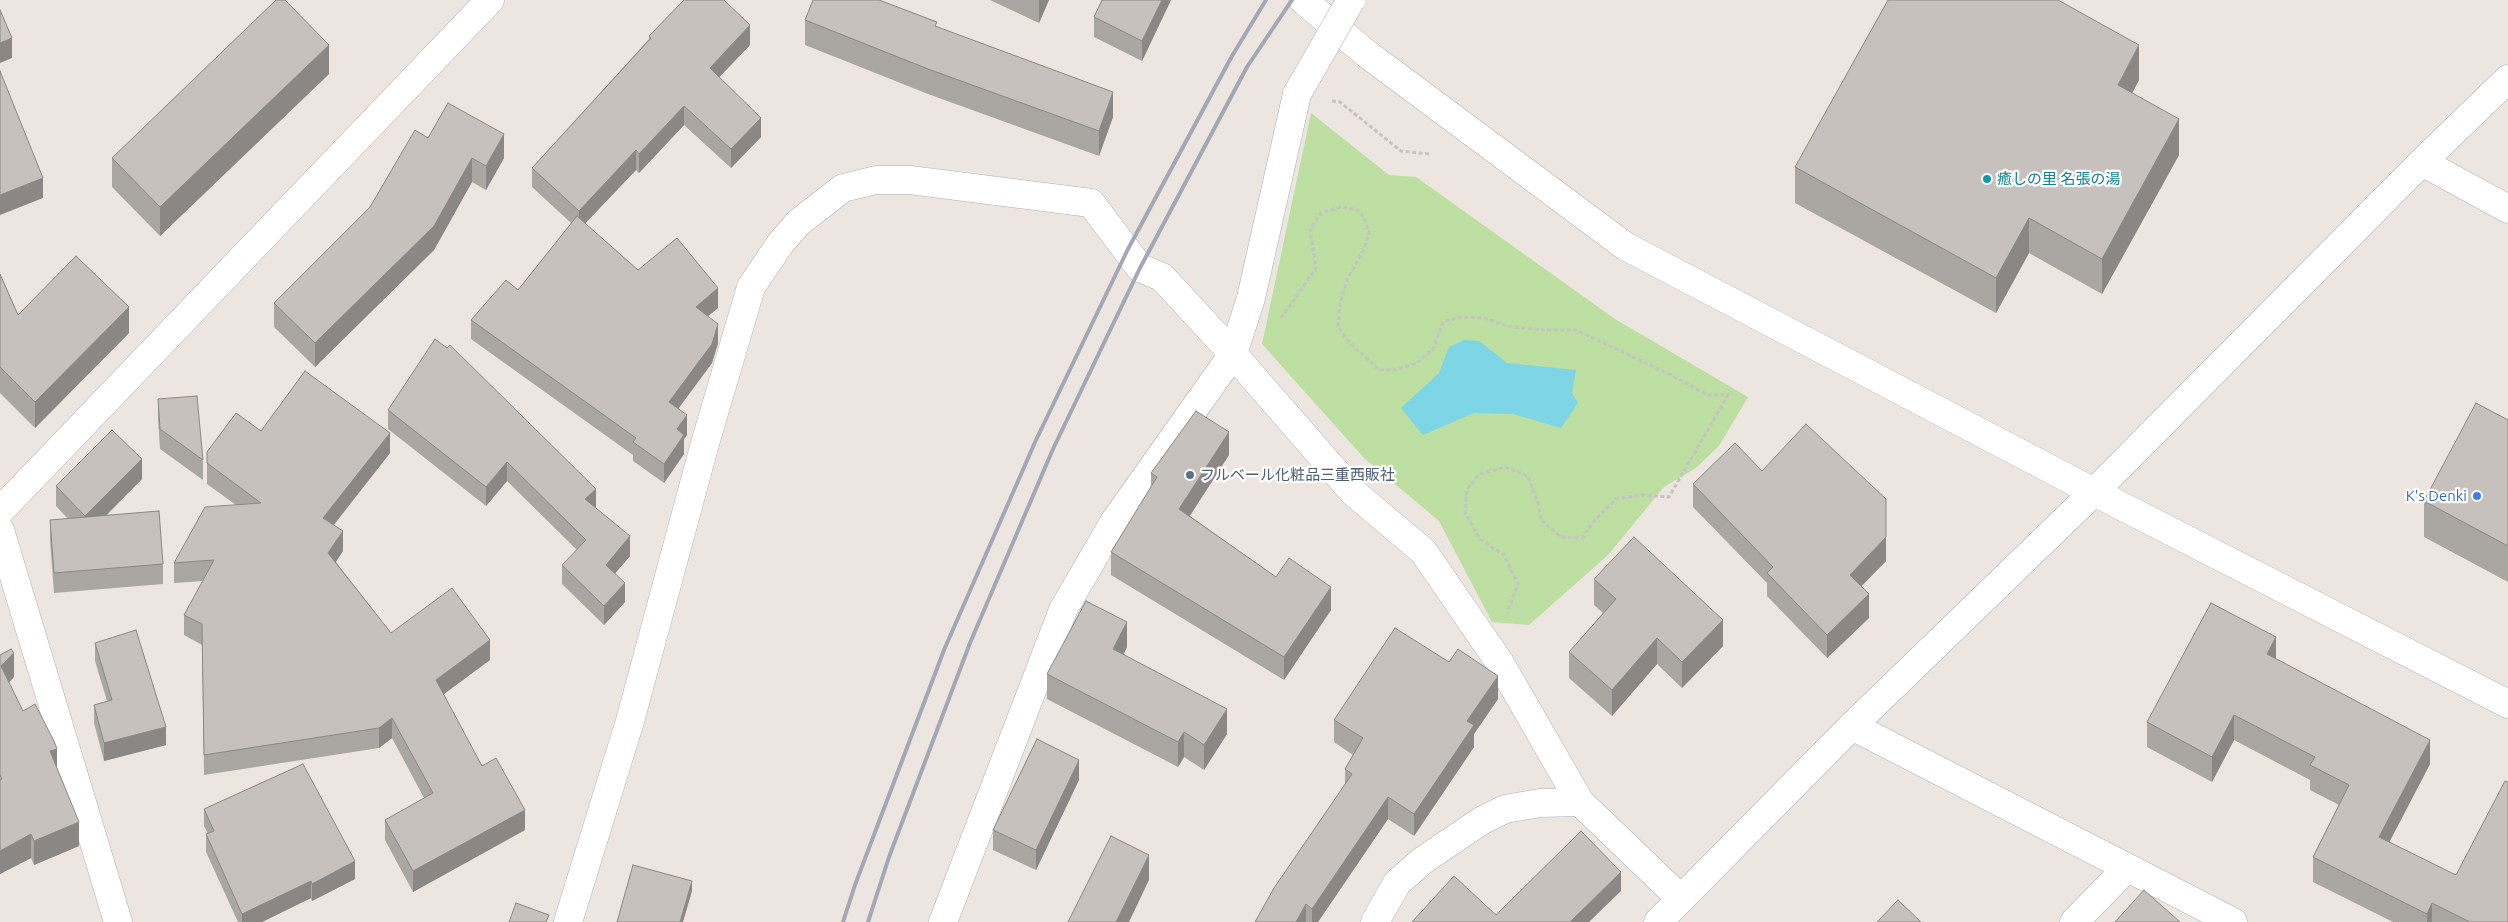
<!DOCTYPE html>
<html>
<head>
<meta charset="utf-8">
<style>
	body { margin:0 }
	canvas { display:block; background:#ede6e0 }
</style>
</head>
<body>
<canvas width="2508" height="922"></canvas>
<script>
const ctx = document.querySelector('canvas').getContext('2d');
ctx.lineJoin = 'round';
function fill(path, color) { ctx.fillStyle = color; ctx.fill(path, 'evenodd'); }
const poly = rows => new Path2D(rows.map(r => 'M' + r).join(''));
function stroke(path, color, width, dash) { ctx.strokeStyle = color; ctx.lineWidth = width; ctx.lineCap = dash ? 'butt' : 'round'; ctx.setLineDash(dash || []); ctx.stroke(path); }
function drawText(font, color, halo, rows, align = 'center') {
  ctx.font = font + ' Ubuntu,"Noto Sans JP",sans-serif'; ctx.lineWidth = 4.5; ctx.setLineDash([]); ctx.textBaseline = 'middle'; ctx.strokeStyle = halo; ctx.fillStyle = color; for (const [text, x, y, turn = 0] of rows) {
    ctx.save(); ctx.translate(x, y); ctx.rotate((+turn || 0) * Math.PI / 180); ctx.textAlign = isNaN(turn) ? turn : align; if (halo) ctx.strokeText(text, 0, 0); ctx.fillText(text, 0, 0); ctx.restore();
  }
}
const green = poly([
	[1311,113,1389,175,1416,177,1615,319,1748,397,1719,446,1696,468,1664,487,1608,555,1529,625,1492,622,1439,521,1364,458,1262,344]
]);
const water = poly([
	[1464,340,1479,341,1507,363,1576,370,1572,393,1578,403,1561,428,1513,414,1474,413,1423,435,1401,408,1439,373,1449,347]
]);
const path = poly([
	[1332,101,1340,102,1401,151,1430,154],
	[1281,318,1316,269,1310,230,1321,213,1340,207,1356,209,1364,217,1369,233,1364,249,1348,278,1340,303,1338,326,1348,341,1379,370,1396,370,1417,363,1433,349,1443,322,1460,317,1484,318,1507,326,1542,330,1576,330,1669,374,1708,395,1728,395,1669,497,1642,495,1616,499,1592,523,1582,538,1561,537,1541,520,1538,503,1528,476,1505,467,1480,474,1467,489,1465,513,1480,539,1504,555,1518,584,1507,613]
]);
const minor = poly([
	[0,530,118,922],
	[1852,726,2233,922],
	[568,922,630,721,704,447,751,287,780,244,798,223,843,188,876,180,910,180,1091,203,1140,268,1162,277,1233,354,1354,493,1423,551,1500,663,1580,802,1681,899],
	[943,922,1063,610,1114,522,1233,354,1251,298,1297,94],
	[1375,922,1397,883,1422,861,1481,821,1505,809,1540,803,1580,802],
	[2074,922,2127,868]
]);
const tertiary = poly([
	[1303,0,1367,54,1625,246,2094,492,2508,704],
	[2422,162,2508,209],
	[0,511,490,0],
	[1658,922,1852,726,2094,492,2422,162,2508,79]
]);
const rail = poly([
	[843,922,855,885,944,650,1036,440,1128,249,1232,56,1266,0],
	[868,922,889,857,970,643,1053,449,1140,268,1247,67,1292,0]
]);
const minorBridge = poly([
	[1297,94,1351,0]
]);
const wall = poly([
	[990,0,1049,0,1039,23],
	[1102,0,1171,0,1142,61,1094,37,1094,17],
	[805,20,937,27,1113,117,1099,156,928,94,805,45],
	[649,36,750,45,719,77,761,137,731,168,684,125,639,173,636,170,585,223,638,270,718,308,708,316,718,343,712,363,678,409,687,435,684,439,684,454,664,483,633,461,633,455,471,339,471,320,518,290,571,223,532,187,532,168,649,39],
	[329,74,160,236,112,187,112,158],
	[2139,80,2132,93,2179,155,2102,294,2029,253,1996,313,1795,203,1795,167],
	[428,138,504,158,486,190,472,182,434,250,315,367,274,327,274,303,370,207],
	[0,274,18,315,129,333,35,428,0,393],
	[435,339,596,508,630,556,615,573,625,602,604,625,562,584,562,565,577,550,507,481,486,506,388,429,388,410],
	[158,399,203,460,203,480,160,449,158,419],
	[2508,420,2508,582,2424,537,2424,501],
	[261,431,390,453,334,525,343,551,336,562,391,633,490,660,443,694,482,766,525,830,413,892,385,840,385,820,424,798,392,738,379,748,204,775,202,645,184,635,184,615,203,581,174,583,174,563,236,505,207,484,207,452],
	[1229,455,1190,516,1276,577,1331,610,1284,680,1111,575,1111,552,1151,487,1151,473],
	[1762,471,1886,561,1861,586,1869,618,1827,658,1767,596,1767,583,1693,507,1693,484],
	[142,479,106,516,163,564,163,584,54,593,50,540,50,520,68,519,56,506,56,486],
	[1594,579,1723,646,1682,688,1657,664,1612,716,1569,678,1569,652,1603,613,1594,605],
	[95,643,166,745,104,761,94,723,94,705,107,701,95,661],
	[1127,647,1124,654,1227,734,1204,770,1184,757,1178,767,1047,699,1047,674],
	[0,655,14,677,9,682,23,711,57,768,79,846,34,865,31,858,0,874],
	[2276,659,2430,764,2389,842,2508,922,2393,922,2313,882,2313,857,2339,805,2310,790,2310,780,2234,740,2212,782,2147,747,2147,722],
	[1498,699,1474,734,1474,747,1414,836,1388,819,1318,922,1255,922,1345,784,1345,769,1353,755,1334,742,1334,720],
	[1079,780,1036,870,993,850,993,830],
	[204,809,355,879,312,901,311,898,262,922,238,922,206,852,206,834,208,834,204,826]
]);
const shadedWall = poly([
	[1039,0,1049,0,1039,23],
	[1162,0,1171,0,1142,61,1142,41],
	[750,25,750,45,710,87,710,68],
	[12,38,12,58,0,63,0,43],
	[329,45,329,74,160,236,160,207],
	[2139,45,2139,80,2118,120,2118,85],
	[1113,92,1113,117,1099,156,1099,131],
	[684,106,684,125,639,173,639,154],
	[761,118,761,137,731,168,731,149],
	[2179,119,2179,155,2102,294,2102,259],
	[504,134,504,158,486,190,486,166],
	[636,150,636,170,579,230,579,211],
	[472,158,472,182,434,250,315,367,315,343],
	[43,178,43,198,0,215,0,195],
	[2029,218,2029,253,1996,313,1996,278],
	[718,288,718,308,696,326,696,307],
	[129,307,129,333,35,428,35,402],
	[718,324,718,343,712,363,669,421,669,402],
	[687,415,687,435,684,439,684,454,664,483,664,464,677,429],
	[1229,432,1229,455,1179,532,1179,509],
	[390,433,390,453,323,538,323,518],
	[142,459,142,479,85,536,85,516],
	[507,462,507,481,486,506,486,487],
	[596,489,596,508,585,519,585,499],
	[343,531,343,551,328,573,328,553],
	[630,536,630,556,606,584,606,565],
	[1886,537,1886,561,1850,598,1850,575],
	[625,583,625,602,604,625,604,606],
	[1331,587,1331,610,1284,680,1284,657],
	[1869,594,1869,618,1827,658,1827,635],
	[1723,620,1723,646,1682,688,1682,662],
	[1127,622,1127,647,1113,674,1113,649],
	[2276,637,2276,662,2267,654],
	[1657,638,1657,664,1612,716,1612,690],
	[490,640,490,660,436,700,436,680],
	[14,653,14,677,1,690,1,666],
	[1498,676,1498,699,1474,734,1474,747,1414,836,1414,814,1467,721],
	[1227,709,1227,734,1204,770,1204,745],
	[2234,715,2234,740,2212,782,2212,757],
	[392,718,392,738,379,748,379,728],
	[166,727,166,745,104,761,104,743],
	[1184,732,1184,757,1178,767,1178,742],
	[2430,740,2430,764,2379,862,2379,837],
	[57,749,57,773,50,751],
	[1079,760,1079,780,1036,870,1036,850],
	[1388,797,1388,819,1318,922,1312,922,1312,909],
	[525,810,525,830,413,892,413,871],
	[79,822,79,846,34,865,34,841],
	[31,834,31,858,0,874,0,851],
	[1149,855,1149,880,1129,922,1116,922],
	[355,861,355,879,312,901,312,884],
	[1621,872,1621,891,1589,922,1570,922],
	[311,881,311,898,262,922,242,922,242,914],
	[692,881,692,891,683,922,680,922],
	[2432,903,2432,922,2427,922,2427,914],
	[1306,904,1306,922,1296,922]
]);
const building = poly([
	[276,0,285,0,329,45,160,207,112,158,276,0],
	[684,0,724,0,750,25,710,68,761,118,731,149,684,106,639,154,636,150,579,211,532,168,651,38,649,36,684,0],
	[813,0,879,0,937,22,935,26,1113,92,1099,131,928,69,805,20,813,0],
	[1102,0,1162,0,1142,41,1094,17,1102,0],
	[1888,0,2058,0,2139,45,2118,85,2179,119,2102,259,2029,218,1996,278,1795,167,1888,0],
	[0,10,12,38,0,43,0,10],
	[0,71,43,178,0,195,0,71],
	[448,103,504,134,486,166,472,158,434,226,315,343,274,303,370,207,415,130,428,138,448,103],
	[577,216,638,270,677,238,718,288,696,307,718,324,712,344,669,402,687,415,677,429,684,435,664,464,633,442,636,438,471,320,506,280,518,290,577,216],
	[76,256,129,307,35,402,0,367,0,274,18,315,76,256],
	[435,339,447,348,450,345,596,489,585,499,630,536,606,565,625,583,604,606,562,565,586,540,507,462,486,487,388,410,435,339],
	[305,371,390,433,323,518,343,531,328,553,391,633,452,588,490,640,436,680,482,766,496,758,525,810,413,871,385,820,433,793,392,718,379,728,204,755,202,624,184,615,214,560,174,563,205,507,261,503,207,463,207,452,236,413,261,431,305,371],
	[197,396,203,460,160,429,158,399,197,396],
	[2476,403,2508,420,2508,546,2424,501,2476,403],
	[1196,411,1229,432,1179,509,1276,577,1289,558,1331,587,1284,657,1111,552,1157,477,1151,473,1196,411],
	[1806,424,1886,499,1886,537,1850,575,1869,594,1827,635,1767,573,1773,567,1693,484,1735,443,1762,471,1806,424],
	[112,430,142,459,85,516,56,486,112,430],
	[159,511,163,564,54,573,50,520,159,511],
	[1634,537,1723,620,1682,662,1657,638,1612,690,1569,652,1616,599,1594,579,1634,537],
	[1086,601,1127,622,1113,649,1227,709,1204,745,1184,732,1178,742,1047,674,1086,601],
	[2211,603,2276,637,2267,654,2430,740,2379,837,2456,875,2505,781,2508,782,2508,922,2470,922,2432,903,2427,914,2313,857,2349,785,2310,765,2315,757,2234,715,2212,757,2147,722,2211,603],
	[1395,628,1449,662,1458,649,1498,676,1467,721,1474,725,1414,814,1388,797,1312,909,1306,904,1296,922,1255,922,1274,888,1352,774,1345,769,1363,738,1334,720,1395,628],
	[136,630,166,727,104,743,94,705,112,700,95,643,136,630],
	[11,649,14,653,1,666,23,711,35,704,54,741,57,749,50,751,79,822,34,841,31,834,0,851,0,780,2,779,0,775,0,655,11,649],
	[1037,739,1079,760,1036,850,993,830,1037,739],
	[303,764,355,861,312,884,311,881,242,914,206,834,214,831,204,809,303,764],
	[1581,831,1621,872,1570,922,1412,922,1454,876,1496,915,1581,831],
	[1111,836,1149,855,1116,922,1068,922,1111,836],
	[633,865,692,881,680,922,617,922,633,865],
	[2144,890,2180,922,2115,922,2144,890],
	[1898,900,1921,922,1877,922,1898,900],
	[516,903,549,915,546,922,509,922,516,903]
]);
const markers = [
	[1987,179,5,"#0f9aa8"],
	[1190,475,5,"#5c6f8a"],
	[2477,496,5,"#3f7fe0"]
];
const cultureNames = [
	["癒しの里 名張の湯",1997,179]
];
const serviceNames = [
	["フルベール化粧品三重西販社",1200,475]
];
const shopNames = [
	["K's Denki",2467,496]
];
fill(green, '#bddfa2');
fill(water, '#7dd5e6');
stroke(minor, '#adb0b8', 29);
stroke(tertiary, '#adb0b8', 29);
stroke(path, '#c4c4c4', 3, [4, 2.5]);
stroke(minor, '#fff', 28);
stroke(tertiary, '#fff', 28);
stroke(rail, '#a3a8b5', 4);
stroke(minorBridge, '#adb0b8', 29, []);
stroke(minorBridge, '#fff', 28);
fill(wall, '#aaa6a2');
fill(shadedWall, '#8b8784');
fill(building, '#c6c1bc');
stroke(building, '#8b8784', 1);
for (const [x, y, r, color] of markers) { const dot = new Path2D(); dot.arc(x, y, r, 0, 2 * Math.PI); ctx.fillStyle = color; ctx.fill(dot); stroke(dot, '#fff', 2); }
drawText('15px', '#0d838f', '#fff', cultureNames, 'left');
drawText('15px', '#4e5e75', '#fff', serviceNames, 'left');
drawText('15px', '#366cbe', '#fff', shopNames, 'right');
</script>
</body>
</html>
